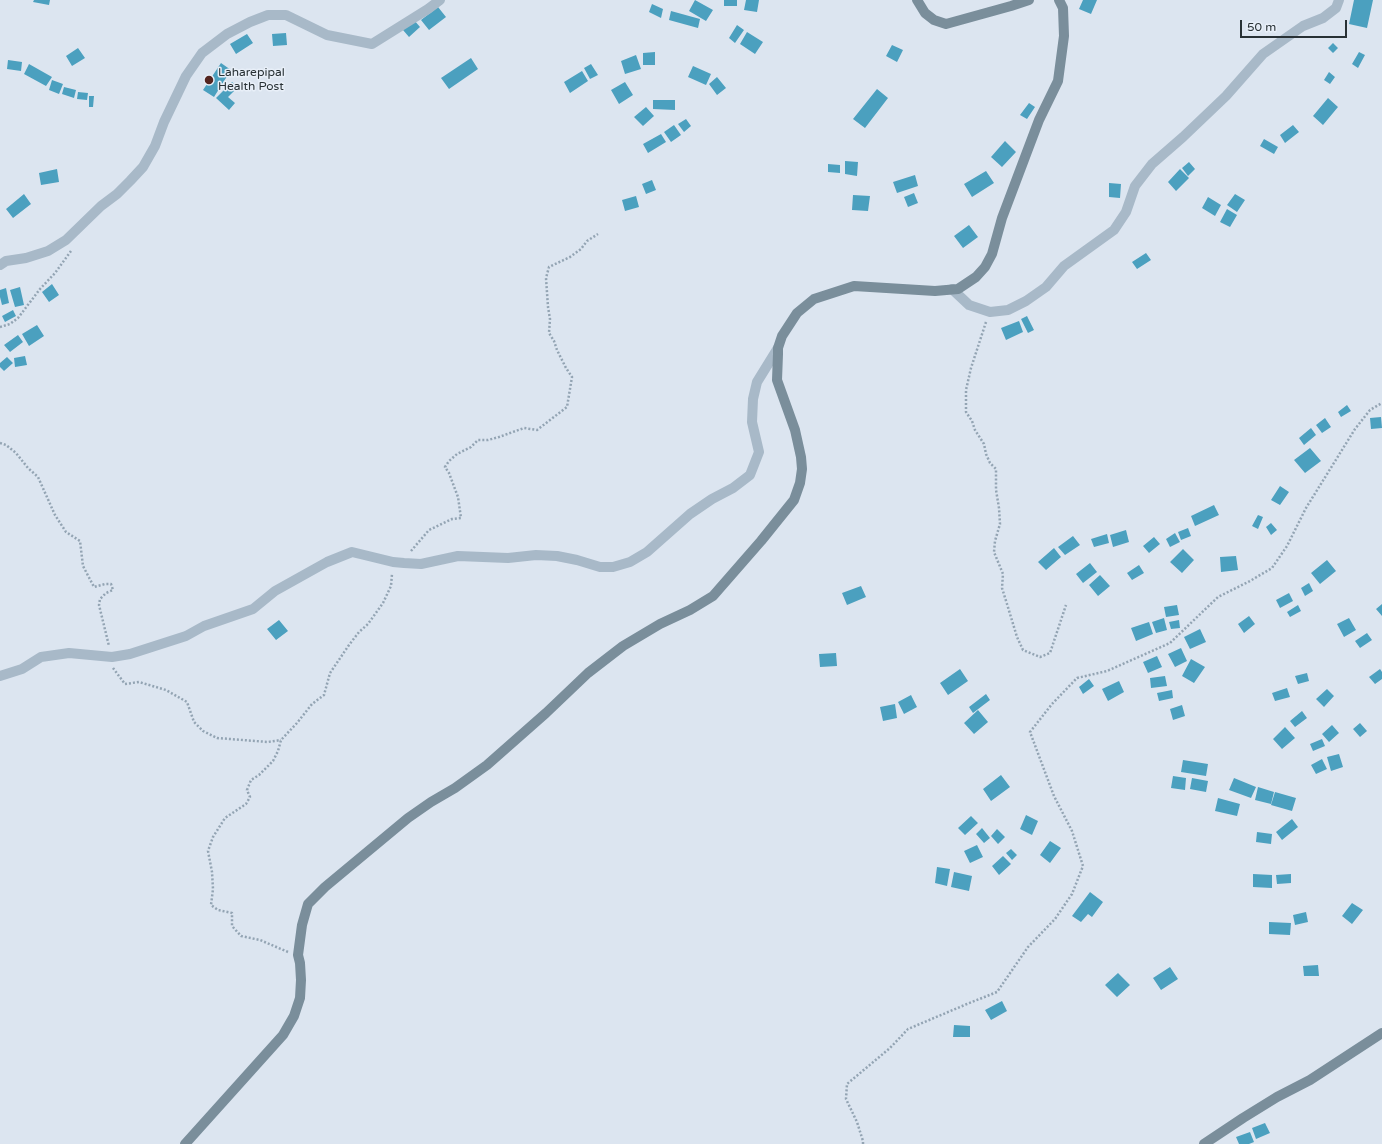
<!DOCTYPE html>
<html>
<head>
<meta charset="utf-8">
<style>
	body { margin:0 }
	#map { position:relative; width:1382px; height:1144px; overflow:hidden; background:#dce5f0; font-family:"Varela Round",sans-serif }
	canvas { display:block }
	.scale { position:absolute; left:1240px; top:20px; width:107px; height:18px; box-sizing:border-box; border:2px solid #283135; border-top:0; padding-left:5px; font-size:12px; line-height:14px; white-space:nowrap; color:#283135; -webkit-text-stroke:3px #e8eff8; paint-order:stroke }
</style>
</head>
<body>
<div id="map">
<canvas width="1382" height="1144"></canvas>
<div class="scale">50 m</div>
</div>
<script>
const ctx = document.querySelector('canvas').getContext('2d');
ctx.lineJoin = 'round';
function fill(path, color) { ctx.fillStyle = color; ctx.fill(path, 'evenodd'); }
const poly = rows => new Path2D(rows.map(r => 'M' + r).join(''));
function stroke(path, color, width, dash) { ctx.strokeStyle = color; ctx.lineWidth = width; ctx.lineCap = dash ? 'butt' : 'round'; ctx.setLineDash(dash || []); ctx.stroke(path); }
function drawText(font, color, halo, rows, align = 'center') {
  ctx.font = font + ' "Varela Round",sans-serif'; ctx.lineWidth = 3; ctx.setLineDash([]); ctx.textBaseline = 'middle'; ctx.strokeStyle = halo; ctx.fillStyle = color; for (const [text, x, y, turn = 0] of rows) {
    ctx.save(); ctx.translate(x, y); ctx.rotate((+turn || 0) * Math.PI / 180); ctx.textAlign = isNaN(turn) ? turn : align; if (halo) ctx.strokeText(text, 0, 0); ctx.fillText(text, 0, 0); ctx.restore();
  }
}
const building = poly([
	[34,0,50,0,49,5,33,2],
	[695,0,713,10,706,21,689,11],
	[724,0,737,0,737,6,724,6],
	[746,0,759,0,757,12,744,10],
	[1083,0,1097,0,1091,14,1079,9],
	[1354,0,1373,0,1367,28,1349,24],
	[652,4,663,9,661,18,649,12],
	[438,7,446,17,429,30,421,20],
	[671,11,700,19,698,28,669,20],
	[414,20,420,27,409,37,403,30],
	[737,25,744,30,735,43,729,38],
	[747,32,763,42,755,54,740,44],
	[286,33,287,45,273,46,272,34],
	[247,34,253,43,236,54,230,44],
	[1333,43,1338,48,1333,53,1328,48],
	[892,45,903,50,897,62,886,56],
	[78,48,85,58,72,66,66,56],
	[655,52,655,65,643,65,643,53],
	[1359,52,1365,55,1358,68,1352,64],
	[636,55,641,69,625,74,621,61],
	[471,58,478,69,449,89,441,78],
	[8,60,22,62,21,71,7,69],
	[221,63,231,70,214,97,203,90],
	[29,64,52,77,46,86,24,74],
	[591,64,598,75,590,79,584,68],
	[693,66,711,74,706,85,688,77],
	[582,71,588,81,570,93,564,82],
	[1329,72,1335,77,1330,84,1324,80],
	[717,77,726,88,717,95,709,84],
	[52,80,63,84,59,94,49,90],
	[232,82,238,87,228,97,235,103,229,110,216,98],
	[625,82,633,95,619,104,611,90],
	[64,87,76,90,74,98,62,94],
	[877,89,888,98,865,128,853,119],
	[78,92,88,93,87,100,77,99],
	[89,96,94,96,93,107,89,107],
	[1328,98,1338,107,1323,125,1313,116],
	[653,100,675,100,675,110,653,109],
	[1029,103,1035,107,1027,119,1020,115],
	[646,107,654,116,643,126,634,117],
	[686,119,691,126,684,132,678,124],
	[674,125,681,135,671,142,664,132],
	[1293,125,1299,132,1285,143,1280,135],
	[661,134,666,142,648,153,643,144],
	[1264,139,1278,147,1274,154,1260,146],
	[1005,141,1016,152,1002,167,991,157],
	[845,161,858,162,857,176,845,174],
	[1189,162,1195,169,1188,176,1182,168],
	[828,164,840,165,840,173,828,172],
	[57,169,59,182,41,185,39,173],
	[1180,169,1189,178,1176,191,1168,182],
	[986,171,994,183,972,197,964,184],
	[915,175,918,186,897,193,893,182],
	[652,180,656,190,646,194,642,184],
	[1109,183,1121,184,1120,198,1109,197],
	[914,193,918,203,908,207,904,197],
	[24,194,31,204,13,218,6,209],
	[1235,194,1245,200,1237,212,1227,205],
	[853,195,870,196,868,211,852,210],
	[636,196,639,207,625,211,622,200],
	[1208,197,1221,205,1215,216,1202,208],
	[1227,209,1237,215,1230,227,1220,222],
	[969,225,978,237,963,248,954,236],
	[1146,253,1151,260,1137,269,1132,262],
	[52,284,59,295,49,302,42,292],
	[20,287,24,305,15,307,10,290],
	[6,288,9,303,2,305,0,297,0,290],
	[13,310,16,316,5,322,2,316],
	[1027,316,1034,330,1028,333,1021,319],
	[1019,321,1023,332,1006,340,1001,328],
	[37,325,44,336,29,346,22,334],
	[18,335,23,342,10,352,4,345],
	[25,356,27,365,15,367,14,358],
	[7,357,13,363,4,371,0,367,0,363],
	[1347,405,1351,411,1341,417,1338,412],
	[1381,417,1382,428,1371,429,1370,418],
	[1325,418,1331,427,1322,433,1316,425],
	[1311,428,1316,435,1304,445,1299,438],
	[1310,448,1321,461,1305,473,1294,460],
	[1280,486,1289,492,1280,505,1271,500],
	[1214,505,1219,515,1195,526,1191,516],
	[1258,515,1263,517,1258,529,1252,526],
	[1271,523,1277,530,1271,535,1266,527],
	[1188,528,1191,536,1181,540,1178,532],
	[1126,530,1129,542,1113,547,1110,535],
	[1175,533,1180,542,1170,547,1166,539],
	[1107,534,1109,543,1094,547,1091,539],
	[1073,536,1080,545,1065,555,1058,547],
	[1154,537,1160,544,1149,553,1143,546],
	[1054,548,1061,557,1046,570,1038,562],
	[1183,549,1194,560,1182,573,1170,562],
	[1236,556,1238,570,1221,572,1220,557],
	[1327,560,1336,571,1320,584,1311,573],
	[1090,563,1097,572,1083,583,1076,574],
	[1139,565,1144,573,1132,580,1127,573],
	[1100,575,1110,586,1098,596,1089,585],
	[1309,583,1313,591,1305,596,1301,588],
	[861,586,866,597,847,605,842,593],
	[1289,593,1293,601,1280,608,1276,600],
	[1382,604,1382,616,1376,609],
	[1177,605,1179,615,1166,617,1164,607],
	[1298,605,1301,611,1290,617,1287,612],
	[1249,616,1255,624,1244,633,1238,624],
	[1164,618,1167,630,1156,633,1152,622],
	[1349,618,1356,630,1344,637,1337,624],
	[279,620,288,631,276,640,267,629],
	[1179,620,1180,628,1171,629,1169,622],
	[1149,622,1153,634,1136,641,1131,628],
	[1200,629,1206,642,1190,649,1184,637],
	[1367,633,1372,640,1360,648,1355,641],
	[1181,648,1187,661,1175,667,1168,654],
	[836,653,837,666,820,667,819,654],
	[1157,656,1162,667,1148,673,1143,662],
	[1191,659,1205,667,1194,683,1182,676],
	[960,669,968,681,948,695,940,683],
	[1380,669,1382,672,1382,679,1375,684,1369,677],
	[1307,673,1309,681,1298,684,1295,676],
	[1165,676,1167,686,1151,688,1150,678],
	[1089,679,1094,686,1083,694,1079,687],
	[1119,681,1124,692,1108,701,1102,689],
	[1287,688,1290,697,1275,701,1272,693],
	[1327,689,1334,696,1324,707,1316,699],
	[1172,690,1173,698,1159,701,1157,693],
	[986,694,990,700,973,713,969,707],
	[911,695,917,707,904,714,898,702],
	[895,704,897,718,883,721,880,707],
	[1182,705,1185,716,1173,720,1170,709],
	[978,710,988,722,974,734,964,723],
	[1302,711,1307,718,1295,727,1290,721],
	[1360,723,1367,731,1360,737,1353,729],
	[1332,725,1339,733,1329,742,1322,734],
	[1285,727,1295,738,1282,749,1273,739],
	[1322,739,1325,746,1313,751,1310,744],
	[1339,754,1343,767,1331,771,1327,757],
	[1322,759,1327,769,1316,774,1311,765],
	[1183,760,1208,764,1206,776,1181,772],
	[1001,775,1010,787,991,801,983,789],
	[1173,776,1186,778,1185,790,1171,788],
	[1192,778,1208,781,1206,792,1190,789],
	[1234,778,1256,787,1251,798,1229,790],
	[1258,787,1274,792,1271,804,1255,800],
	[1275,792,1296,798,1292,811,1271,805],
	[1218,798,1240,804,1237,816,1215,811],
	[1026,815,1038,821,1032,835,1020,829],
	[971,816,978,823,965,835,958,828],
	[1292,819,1298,827,1282,840,1276,832],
	[982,828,990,838,984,843,976,834],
	[997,829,1005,837,998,844,991,836],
	[1257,832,1272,834,1271,844,1256,842],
	[1050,841,1061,848,1050,863,1040,855],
	[977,845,983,857,970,863,964,851],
	[1011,849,1017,855,1012,860,1006,853],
	[1003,856,1011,864,999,875,992,866],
	[937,867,950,869,947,886,935,883],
	[954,872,972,876,969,891,951,887],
	[1253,874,1272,875,1272,888,1253,887],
	[1291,874,1291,883,1277,884,1276,875],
	[1090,892,1103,902,1092,917,1088,914,1081,922,1072,916],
	[1352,903,1363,910,1352,924,1342,916],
	[1306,912,1308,922,1295,925,1293,915],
	[1269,922,1291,923,1290,935,1269,934],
	[1318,965,1319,976,1304,976,1303,966],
	[1170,967,1178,979,1161,990,1153,978],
	[1118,973,1130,985,1117,997,1105,985],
	[1002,1001,1007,1011,991,1020,985,1010],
	[954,1025,970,1026,970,1037,953,1037],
	[1265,1123,1270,1133,1256,1139,1252,1128],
	[1250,1132,1254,1142,1249,1144,1239,1144,1236,1137]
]);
const path = poly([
	[986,322,971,368,966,390,966,412,972,421,975,430,984,444,986,454,990,463,996,469,996,490,999,508,1000,524,995,541,994,552,1003,574,1002,588,1007,604,1017,637,1023,650,1040,657,1050,653,1066,605],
	[0,327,10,324,18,318,40,289,55,273,71,251],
	[0,443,6,445,16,453,28,468,38,477,55,515,66,532,80,541,83,566,94,587,105,584,111,584,113,590,106,593,100,599,99,605,109,646],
	[411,551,429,530,452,519,461,518,458,497,449,473,445,467,449,461,457,454,471,447,478,440,488,440,499,437,524,428,537,430,567,407,572,377,566,368,557,350,554,341,549,333,550,319,548,307,546,278,549,267,570,257,581,249,587,241,598,234],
	[113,668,125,684,139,682,166,690,187,702,194,722,203,731,217,738,268,742,281,740],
	[288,952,260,940,241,936,232,926,232,913,218,910,211,905,213,889,212,872,208,851,213,837,225,818,246,804,250,797,247,790,251,780,259,775,273,761,278,751,281,740,297,723,312,704,324,695,330,673,349,645,359,632,368,624,383,603,391,586,392,574],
	[863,1144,863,1141,857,1122,846,1099,847,1084,890,1048,908,1029,967,1004,997,992,1028,947,1055,919,1072,894,1083,866,1072,831,1054,796,1030,732,1052,704,1077,678,1107,671,1170,643,1218,597,1250,581,1272,568,1287,546,1306,508,1355,429,1370,410,1382,403]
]);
const street = poly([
	[0,265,6,261,26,258,48,251,66,240,101,206,117,194,130,181,143,167,155,146,164,122,186,76,202,53,227,34,250,22,268,15,286,15,327,35,372,44,428,9,440,0],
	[952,289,969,305,990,312,1008,310,1026,301,1046,287,1064,266,1114,230,1126,212,1135,186,1152,164,1183,137,1226,96,1263,54,1303,26,1323,18,1336,8,1339,0],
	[0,676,22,669,41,657,69,653,112,657,130,654,186,636,204,626,253,609,275,591,327,562,352,552,393,562,404,563,421,564,458,556,508,558,536,555,557,556,577,560,600,567,613,567,630,562,647,552,690,514,712,499,733,488,750,475,759,452,752,422,753,399,757,382,778,348]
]);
const secondary = poly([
	[917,0,925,13,934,20,946,24,1011,6,1029,0],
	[185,1144,283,1035,294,1016,300,998,301,980,300,963,298,955,302,925,308,904,325,887,408,818,431,802,455,788,487,765,546,713,588,673,623,646,660,624,690,610,713,596,761,541,794,500,800,483,802,469,801,457,795,430,777,380,778,354,778,348,782,336,797,313,814,299,854,286,935,291,958,289,976,277,985,267,992,254,1002,218,1039,120,1058,81,1064,36,1063,8,1059,0],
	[1204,1144,1243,1118,1277,1097,1310,1080,1382,1033]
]);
const markers = [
	[209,80,5,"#542520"]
];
const poiNames = [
	["Laharepipal",218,73],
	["Health Post",218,87]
];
fill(building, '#4ba0bf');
stroke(path, '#93a4b3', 2.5, [2, 2]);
stroke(street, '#a8b9c8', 10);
stroke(secondary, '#7a8e9b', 10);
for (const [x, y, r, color] of markers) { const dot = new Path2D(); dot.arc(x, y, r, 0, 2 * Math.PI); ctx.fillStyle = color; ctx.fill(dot); stroke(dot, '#e8eff8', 1.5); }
drawText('12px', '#283135', '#e8eff8', poiNames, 'left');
</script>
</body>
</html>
